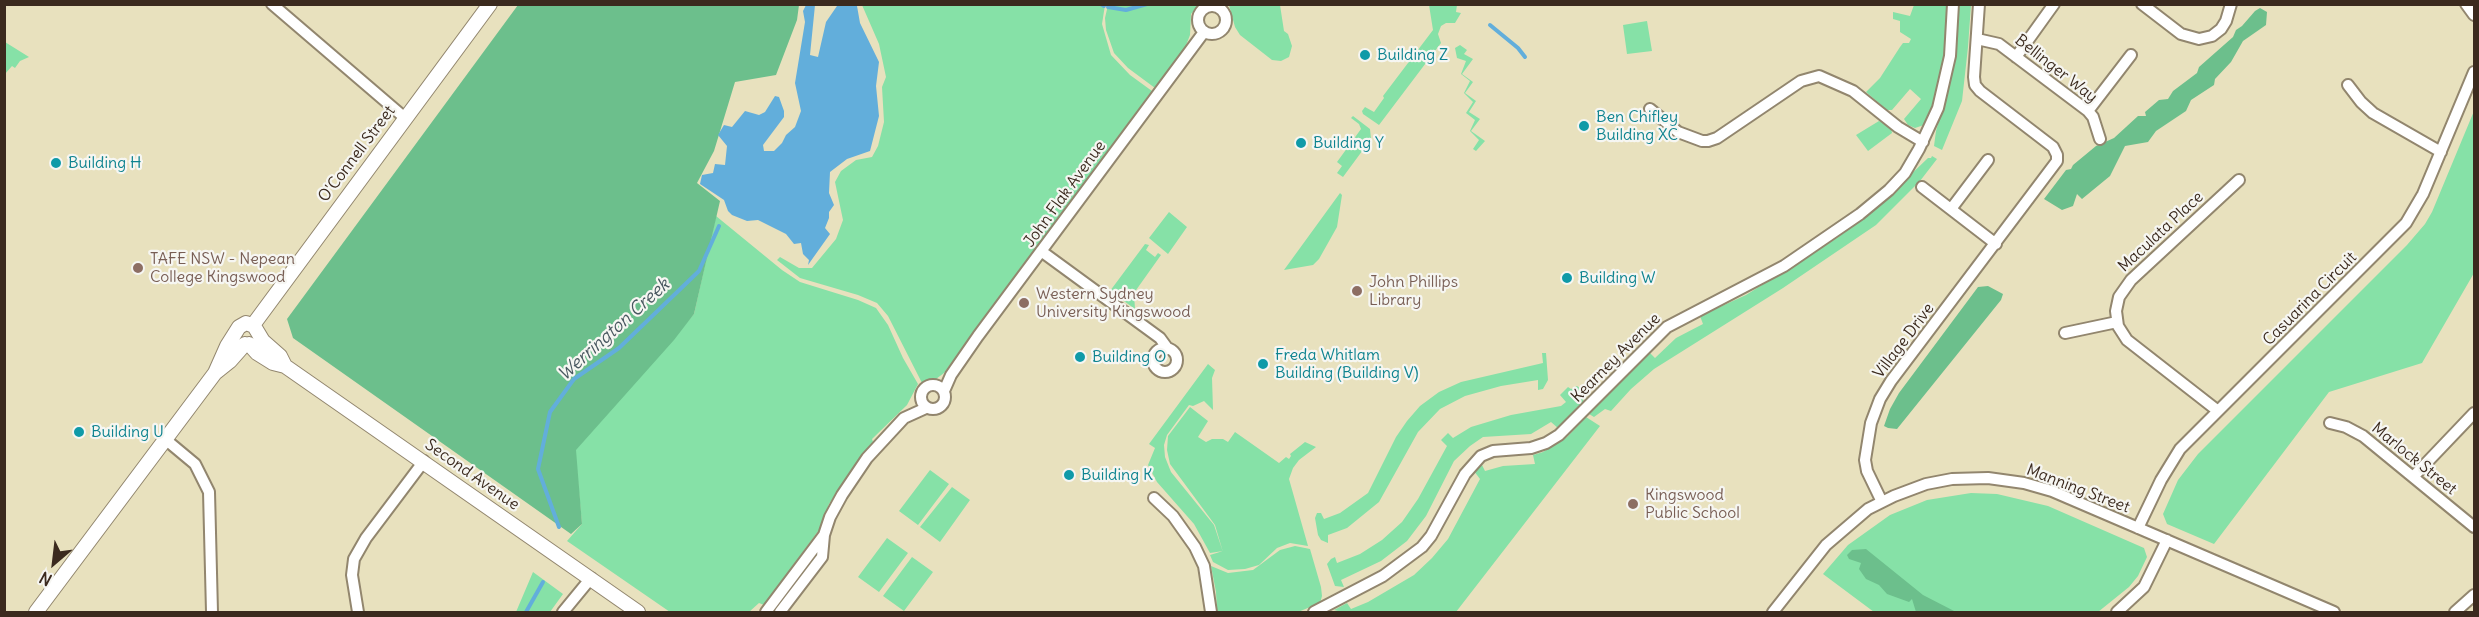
<!DOCTYPE html>
<html>
<head>
<meta charset="utf-8">
<style>
	body { margin:0 }
	#map { position:relative; width:2479px; height:617px; overflow:hidden; background:#e8e1be; font-family:Delius,sans-serif }
	canvas { display:block }
	.frame { position:absolute; inset:0; border:6px solid #3b2a1e; pointer-events:none }
	.north { position:absolute; left:24px; top:533px; width:60px; height:60px; -webkit-text-stroke:4px #f6f6f2; paint-order:stroke; rotate:208deg; font-size:16px; font-weight:700; line-height:24px; text-align:center; color:#3b2a1e }
	.north::after { content:''; display:block; margin:auto; width:21px; height:27px; background:#3b2a1e; clip-path:polygon(50% 0,100% 100%,50% 72%,0 100%) }
</style>
</head>
<body>
<div id="map">
<canvas width="2479" height="617"></canvas>
<div class="frame"></div>
<div class="north">N</div>
</div>
<script>
const ctx = document.querySelector('canvas').getContext('2d');
ctx.lineJoin = 'round';
function fill(path, color) { ctx.fillStyle = color; ctx.fill(path, 'evenodd'); }
const poly = rows => new Path2D(rows.map(r => 'M' + r).join(''));
function stroke(path, color, width, dash) { ctx.strokeStyle = color; ctx.lineWidth = width; ctx.lineCap = dash ? 'butt' : 'round'; ctx.setLineDash(dash || []); ctx.stroke(path); }
function drawText(font, color, halo, rows, align = 'center') {
  ctx.font = font + ' Delius,sans-serif'; ctx.lineWidth = 4.5; ctx.setLineDash([]); ctx.textBaseline = 'middle'; ctx.strokeStyle = halo; ctx.fillStyle = color; for (const [text, x, y, turn = 0] of rows) {
    ctx.save(); ctx.translate(x, y); ctx.rotate((+turn || 0) * Math.PI / 180); ctx.textAlign = isNaN(turn) ? turn : align; if (halo) ctx.strokeText(text, 0, 0); ctx.fillText(text, 0, 0); ctx.restore();
  }
}
const green = poly([
	[862,5,1105,5,1102,24,1111,55,1130,75,1152,91,944,373,936,379,922,383,888,316,877,303,858,295,800,278,777,260,780,257,799,268,812,268,836,239,843,220,835,182,841,171,856,160,872,157,878,146,884,122,882,87,886,77,879,44],
	[1108,5,1199,5,1191,14,1190,35,1185,48,1155,88,1128,68,1114,53,1106,30,1105,18],
	[1229,5,1280,5,1284,31,1288,34,1292,46,1289,57,1281,61,1272,60,1240,35,1235,27],
	[1429,5,1457,5,1456,12,1461,13,1455,23,1446,23,1441,26,1438,34,1441,43,1379,125,1363,114,1362,111,1365,107,1374,112,1384,98,1383,96,1433,30],
	[1914,5,1948,5,1945,51,1939,82,1928,119,1924,125,1915,128,1908,125,1904,119,1921,99,1910,89,1892,110,1887,110,1866,92,1880,78,1900,47,1903,43,1909,43,1911,39,1900,32,1900,21,1893,19,1893,12,1910,16],
	[1958,5,1971,5,1968,47,1962,101,1942,150,1934,146,1936,131,1951,79,1956,45],
	[1647,21,1652,51,1627,54,1623,25],
	[5,42,29,57,20,61,15,68,12,66,5,74],
	[1460,45,1467,50,1464,54,1473,59,1462,74,1473,82,1465,93,1476,101,1469,112,1480,119,1471,131,1485,141,1476,151,1473,149,1479,140,1470,131,1475,120,1466,113,1473,102,1464,93,1470,81,1461,74,1466,61,1457,58,1455,48],
	[2474,111,2474,273,2422,363,2329,392,2214,544,2167,524,2163,514,2178,480,2198,454,2407,245,2425,224,2432,212],
	[1353,116,1370,129,1371,139,1343,177,1337,173,1342,166,1337,162,1361,129,1359,124,1351,118],
	[1879,121,1891,127,1892,133,1868,151,1856,135],
	[1932,156,1937,159,1920,181,1876,225,1783,288,1654,369,1631,389,1611,411,1605,409,1594,417,1589,414,1649,352,1655,358,1676,338,1703,324,1700,316,1746,295,1837,238,1876,208,1928,158,1931,158],
	[1340,193,1342,195,1337,227,1319,259,1313,265,1284,270],
	[1169,212,1187,227,1168,254,1149,238],
	[716,216,782,270,800,282,858,300,876,308,888,325,903,358,918,384,907,405,872,439,873,442,864,452,829,504,819,530,764,605,759,603,749,612,670,612,567,541,582,524,575,450,694,314],
	[1145,244,1149,245,1146,250,1155,257,1158,253,1161,255,1134,293,1135,309,1110,291],
	[1542,353,1546,353,1548,380,1543,389,1538,390,1538,380,1501,386,1465,396,1440,409,1418,432,1379,502,1347,528,1328,535,1328,543,1321,540,1318,535,1315,518,1317,513,1321,513,1324,519,1340,513,1368,493,1396,437,1407,421,1420,406,1439,392,1461,382,1543,363],
	[1208,364,1215,370,1212,378,1213,410,1204,401,1193,406,1189,405,1167,435,1164,445,1165,457,1171,472,1214,525,1223,552,1215,525,1170,464,1167,450,1168,436,1190,407,1208,421,1198,437,1206,442,1212,439,1223,439,1228,442,1235,432,1279,463,1286,457,1289,459,1291,456,1290,454,1305,442,1316,447,1299,460,1293,468,1289,479,1308,546,1290,543,1277,548,1259,565,1245,569,1228,570,1213,562,1210,555,1223,551,1210,553,1194,524,1157,482,1148,465,1155,448,1149,444],
	[1577,386,1584,391,1581,395,1584,402,1559,429,1551,422,1531,434,1483,437,1470,446,1454,461,1426,516,1407,541,1381,561,1341,580,1344,587,1335,586,1327,564,1331,559,1335,557,1337,563,1360,554,1382,540,1402,522,1418,499,1447,446,1441,440,1448,433,1453,438,1471,427,1511,415,1561,406,1566,402,1560,395,1568,387,1571,389],
	[1586,417,1600,426,1456,612,1342,612,1334,610,1347,603,1351,609,1368,602,1414,575,1432,558,1448,539,1480,479,1474,471,1479,467,1482,465,1485,471,1503,466,1535,464,1533,455,1543,452,1567,437],
	[930,470,949,484,918,525,899,511],
	[952,487,970,500,940,542,920,527],
	[1971,493,1997,494,2048,506,2144,548,2147,557,2138,576,2129,587,2098,612,1874,612,1823,574,1848,545,1890,515,1927,500],
	[887,538,908,553,879,592,858,577],
	[1295,546,1310,549,1321,587,1322,596,1320,603,1298,612,1217,612,1216,592,1211,566,1228,573,1253,570,1280,550],
	[912,557,933,572,904,611,883,596],
	[533,572,563,594,550,612,516,612]
]);
const forest = poly([
	[518,5,799,5,797,20,776,75,735,82,714,151,697,183,720,201,694,314,674,340,576,450,582,524,571,534,293,338,287,319],
	[2260,8,2267,12,2266,25,2243,41,2231,62,2215,79,2214,85,2191,100,2186,111,2156,131,2148,142,2125,146,2110,176,2082,199,2077,194,2073,206,2062,210,2044,199,2066,170,2071,169,2073,165,2096,146,2114,138,2138,116,2146,116,2145,112,2159,100,2168,99,2173,91,2197,73,2199,67,2233,37,2236,30,2242,26,2255,11],
	[1988,286,2003,294,2001,300,1897,429,1888,428,1884,426,1890,409,1899,393,1978,287],
	[1866,549,1923,595,1956,612,1916,612,1912,599,1909,602,1887,594,1879,585,1866,579,1859,569,1861,563,1849,559,1847,555,1852,550]
]);
const water = poly([
	[806,5,815,5,810,55,818,57,826,22,837,6,857,6,860,23,879,62,876,86,879,116,870,151,847,159,830,172,829,193,834,205,829,212,829,218,825,228,830,234,808,265,809,260,803,254,801,243,794,244,786,234,758,220,747,221,732,215,728,211,724,200,700,184,702,175,713,173,715,164,725,165,727,146,718,135,724,125,732,127,745,111,759,115,765,112,775,96,779,97,784,111,784,117,763,145,764,151,774,151,782,143,786,135,795,127,801,111,795,83,805,22,803,11]
]);
const stream = poly([
	[1101,4,1104,6],
	[1108,7,1126,10,1147,4],
	[1490,25,1518,48,1525,57],
	[559,527,538,469,550,412,574,379,619,348,699,271,719,226],
	[526,612,543,582]
]);
const minor = poly([
	[272,4,405,118],
	[2142,4,2181,34,2199,39,2212,36,2221,29,2226,21,2231,4],
	[2466,4,2474,15],
	'1198 20a14 14 0 1 1 28 0a14 14 0 1 1-28 0Z',
	[1977,39,1999,44,2088,111,2093,117,2100,139],
	[2016,57,2054,4],
	[2348,85,2361,102,2373,113,2441,152],
	[1650,109,1678,132,1702,141,1708,141,1717,138,1801,81,1819,76,1853,91,1898,127,1923,142],
	[2088,111,2131,55],
	[1922,187,1996,244],
	[1951,209,1988,160],
	[1041,251,1160,338,1168,349],
	[2065,333,2117,322],
	'1153 360a12 12 0 1 1 24 0a12 12 0 1 1-24 0Z',
	'921 397a12 12 0 1 1 24 0a12 12 0 1 1-24 0Z',
	[944,391,951,375,978,336,1204,32],
	[2218,411,2127,340,2118,326,2116,311,2119,297,2131,280,2239,180],
	[2330,423,2346,427,2363,436,2474,527],
	[165,439,195,464,209,492,212,612],
	[2413,477,2474,413],
	[1154,498,1173,516,1195,547,1204,566,1211,612],
	[1882,502,1867,471,1865,460,1871,423,1880,399,1891,381,2057,161,2057,155,2053,147,1980,91,1975,85,1974,77,1979,4],
	[2138,528,2161,480,2180,449,2406,223,2423,194,2474,72],
	[358,612,352,575,354,559,366,538,424,461],
	[563,612,591,578],
	[766,612,824,535],
	[780,612,822,557,824,535,830,517,842,495,867,458,904,418,926,408],
	[1314,612,1383,576,1422,547,1431,536,1465,474,1481,456,1493,451,1531,448,1546,443,1559,435,1667,327,1784,266,1860,214,1889,190,1905,173,1919,149,1938,108,1950,56,1953,4],
	[1773,612,1826,545,1868,509,1894,496,1926,484,1952,479,1988,478,2024,483,2052,491,2334,612],
	[2117,612,2144,587,2167,540],
	[2455,612,2474,595]
]);
const tertiary = poly([
	[253,325,490,4],
	[249,344,257,353,273,363,285,366,638,612],
	[215,373,227,346,239,327,246,323,254,326,263,341,280,356,285,366],
	[36,612,215,373,230,361,245,344]
]);
const markers = [
	[1365,55,6,"#0f9aa8"],
	[1584,126,6,"#0f9aa8"],
	[1301,143,6,"#0f9aa8"],
	[56,163,6,"#0f9aa8"],
	[138,268,6,"#8d6e63"],
	[1567,278,6,"#0f9aa8"],
	[1357,291,6,"#8d6e63"],
	[1024,303,6,"#8d6e63"],
	[1080,357,6,"#0f9aa8"],
	[1263,364,6,"#0f9aa8"],
	[79,432,6,"#0f9aa8"],
	[1069,475,6,"#0f9aa8"],
	[1633,504,6,"#8d6e63"]
];
const cultureNames = [
	["Building Z",1377,55],
	["Ben Chifley",1596,117],
	["Building XC",1596,135],
	["Building Y",1313,143],
	["Building H",68,163],
	["Building W",1579,278],
	["Freda Whitlam",1275,355],
	["Building (Building V)",1275,373],
	["Building O",1092,357],
	["Building U",91,432],
	["Building K",1081,475]
];
const streetNames = [
	["Bellinger Way",2056,69,38],
	["O'Connell Street",357,154,-53],
	["John Flak Avenue",1065,194,-54],
	["Maculata Place",2161,232,-43],
	["Casuarina Circuit",2310,299,-45],
	["Village Drive",1904,341,-53],
	["Kearney Avenue",1616,358,-45],
	["Marlock Street",2414,459,39],
	["Second Avenue",472,475,35],
	["Manning Street",2078,489,21]
];
const educationNames = [
	["TAFE NSW - Nepean",150,259],
	["College Kingswood",150,277],
	["John Phillips",1369,282],
	["Library",1369,300],
	["Western Sydney",1036,294],
	["University Kingswood",1036,312],
	["Kingswood",1645,495],
	["Public School",1645,513]
];
const waterNames = [
	["Werrington Creek",614,330,-42]
];
fill(green, '#86e1a7');
fill(forest, '#6cbf8c');
fill(water, '#62aedb');
stroke(stream, '#62aedb', 4);
stroke(minor, '#92866e', 14);
stroke(tertiary, '#92866e', 16);
stroke(minor, '#fff', 10);
stroke(tertiary, '#fff', 14);
for (const [x, y, r, color] of markers) { const dot = new Path2D(); dot.arc(x, y, r, 0, 2 * Math.PI); ctx.fillStyle = color; ctx.fill(dot); stroke(dot, '#f6f6f2', 2); }
drawText('16px', '#0d838f', '#f6f6f2', cultureNames, 'left');
drawText('16px', '#3b2a1e', '#f6f6f2', streetNames);
drawText('16px', '#785e54', '#f6f6f2', educationNames, 'left');
drawText('italic 18px', '#495860', '#f6f6f2', waterNames);
</script>
</body>
</html>
